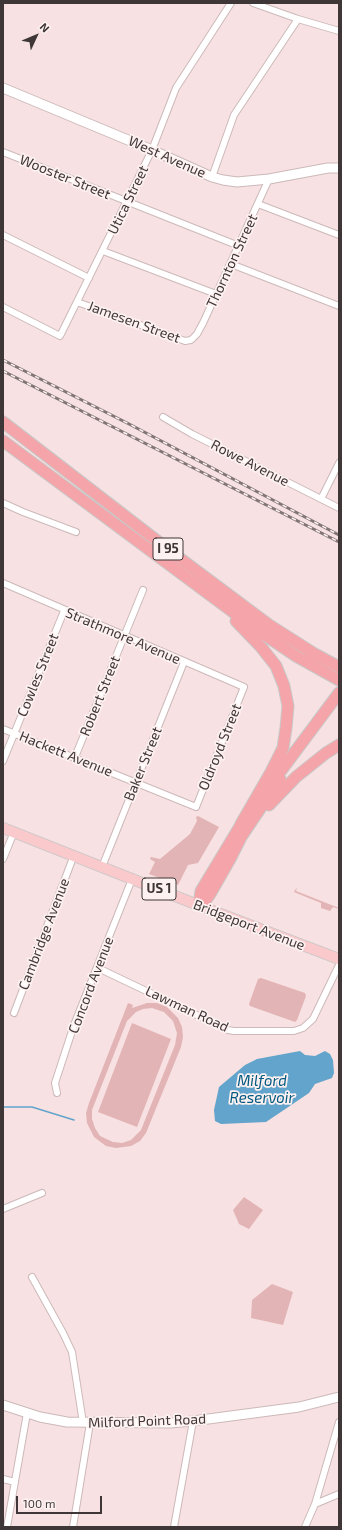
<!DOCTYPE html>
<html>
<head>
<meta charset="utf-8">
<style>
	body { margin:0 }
	#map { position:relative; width:342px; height:1530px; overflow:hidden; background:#f7e1e2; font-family:"Exo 2",sans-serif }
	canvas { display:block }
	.frame { position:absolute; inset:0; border:4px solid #3f3737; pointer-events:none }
	.north { position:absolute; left:16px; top:16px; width:40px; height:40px; -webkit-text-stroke:3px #fef1f1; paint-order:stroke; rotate:46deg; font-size:11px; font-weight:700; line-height:16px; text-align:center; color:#3f3737 }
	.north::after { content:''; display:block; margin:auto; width:14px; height:18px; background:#3f3737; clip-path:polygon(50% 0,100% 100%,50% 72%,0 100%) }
	.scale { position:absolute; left:16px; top:1496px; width:86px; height:18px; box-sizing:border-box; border:2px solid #3f3737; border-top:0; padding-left:5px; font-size:12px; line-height:14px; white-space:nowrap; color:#3f3737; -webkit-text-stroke:3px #fef1f1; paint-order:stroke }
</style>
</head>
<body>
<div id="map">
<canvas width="342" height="1530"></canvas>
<div class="frame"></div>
<div class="north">N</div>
<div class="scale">100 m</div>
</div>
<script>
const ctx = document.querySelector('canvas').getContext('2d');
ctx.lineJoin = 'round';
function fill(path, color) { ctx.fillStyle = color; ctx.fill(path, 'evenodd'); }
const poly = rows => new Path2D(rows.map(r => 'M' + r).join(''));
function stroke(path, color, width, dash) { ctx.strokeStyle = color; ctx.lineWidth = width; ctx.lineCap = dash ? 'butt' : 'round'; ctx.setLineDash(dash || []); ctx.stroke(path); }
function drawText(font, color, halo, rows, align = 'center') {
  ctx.font = font + ' "Exo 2",sans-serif'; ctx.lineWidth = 3.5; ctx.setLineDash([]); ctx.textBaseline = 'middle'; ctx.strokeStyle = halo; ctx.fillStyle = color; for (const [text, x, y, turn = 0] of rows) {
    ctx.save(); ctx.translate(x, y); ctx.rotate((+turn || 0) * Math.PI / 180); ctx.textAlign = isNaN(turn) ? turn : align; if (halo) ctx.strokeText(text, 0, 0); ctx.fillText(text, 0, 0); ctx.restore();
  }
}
const green = poly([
	[198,816,219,827,198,863,188,865,178,885,149,874,155,862,150,859,151,857,160,859,190,834,197,821,196,817],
	[297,887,296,891,339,908,339,909,333,907,330,911,321,908,321,903,294,892],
	[261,978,305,993,306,996,297,1020,295,1022,250,1006,249,1004,258,979],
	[128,1003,133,1005,132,1008,147,1003,157,1003,167,1007,178,1018,182,1027,183,1037,181,1047,146,1133,140,1141,131,1146,116,1148,106,1146,94,1137,87,1123,86,1113,89,1103],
	[152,1008,164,1012,173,1021,177,1033,175,1045,141,1130,131,1140,122,1143,113,1142,100,1136,95,1128,92,1119,92,1110,127,1021,136,1012,143,1009],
	[132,1023,171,1039,137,1127,98,1112],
	[244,1197,263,1210,249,1229,239,1224,233,1210],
	[272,1284,293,1292,283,1325,251,1318,252,1300]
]);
const water = poly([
	[300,1051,305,1055,315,1056,325,1051,330,1054,333,1060,334,1073,332,1078,315,1084,309,1093,266,1122,221,1124,215,1121,214,1110,219,1087,245,1065,257,1059]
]);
const stream = poly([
	[3,1107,32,1107,74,1120]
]);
const street = poly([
	[253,3,298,19,339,31],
	[3,152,239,246],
	[212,177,234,115,298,19],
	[258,204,339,235],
	[3,235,89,278],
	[103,251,216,294],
	[231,264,339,306],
	[77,302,185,341,191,340,197,334,203,323,269,179],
	[3,307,60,336,152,150,176,88,231,3],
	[163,417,192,434,339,508],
	[321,499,339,463],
	[3,503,23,512,76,532],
	[3,583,244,687,196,807,3,729],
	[75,757,143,590],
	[3,761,64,611],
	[3,859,14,832],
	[102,867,184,662],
	[98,968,228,1030,234,1031,294,1031,303,1028,313,1019,339,965],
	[14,1013,74,855],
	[57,1093,55,1083,74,1025,132,879],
	[3,1209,42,1193],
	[32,1277,63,1333,72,1352,83,1423],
	[3,1479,15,1482],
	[315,1504,339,1422],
	[7,1527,27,1413],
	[73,1527,90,1423],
	[174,1527,193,1421],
	[305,1527,315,1504,339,1494]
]);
const secondary = poly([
	[3,88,152,150,212,177,223,180,237,182,269,179,328,168,339,168],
	[3,1405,40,1417,67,1422,170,1423,193,1421,299,1407,339,1397]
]);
const primary = poly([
	[3,828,213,911,339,959]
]);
const highway = poly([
	[3,422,178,557,269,625,313,653,339,667],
	[3,441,256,629,296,656,339,680],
	[236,621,261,647,276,666,284,686,288,706,286,728,283,748,271,772,241,824],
	[271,784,339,693],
	[269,805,296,777,326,753,339,745],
	[199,905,201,891,245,818],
	[199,905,205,901,210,894,230,859,241,837,280,779]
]);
const rail = poly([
	[3,360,131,425,339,535],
	[3,371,339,542]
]);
const shields = [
	[168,549,30],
	[159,889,34]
];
const shieldNames = [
	["I 95",168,549],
	["US 1",159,889]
];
const streetNames = [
	["West Avenue",167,157,24],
	["Wooster Street",65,177,22],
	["Utica Street",128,200,-64],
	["Thornton Street",232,261,-65],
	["Jamesen Street",134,322,20],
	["Rowe Avenue",250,463,27],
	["Strathmore Avenue",123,636,23],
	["Cowles Street",38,675,-68],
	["Robert Street",100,696,-68],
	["Oldroyd Street",220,747,-68],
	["Hackett Avenue",66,754,22],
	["Baker Street",143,764,-68],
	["Bridgeport Avenue",249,925,21],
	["Cambridge Avenue",44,934,-69],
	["Concord Avenue",91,985,-69],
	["Lawman Road",187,1009,25],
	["Milford Point Road",147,1421,-2]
];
const waterNames = [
	["Milford",262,1081],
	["Reservoir",262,1098]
];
fill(green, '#e3b4b5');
fill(water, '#62a4cb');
stroke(stream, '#62a4cb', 1.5);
stroke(street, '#cdb9b9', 8);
stroke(secondary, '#cdb9b9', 11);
stroke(primary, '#c9c7c7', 12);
stroke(highway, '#c9c7c7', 13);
stroke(street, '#fff', 6);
stroke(secondary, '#fff', 9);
stroke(primary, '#f9c9cb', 10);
stroke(highway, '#f5a5a9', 11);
stroke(rail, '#827575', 3);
stroke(rail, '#fef1f1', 1.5, [4.5]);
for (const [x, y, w] of shields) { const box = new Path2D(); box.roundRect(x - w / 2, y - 11, w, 22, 3); ctx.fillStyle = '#fef1f1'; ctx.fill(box); stroke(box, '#3f3737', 1); }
drawText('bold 13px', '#3f3737', null, shieldNames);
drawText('14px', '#3f3737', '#fef1f1', streetNames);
drawText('italic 15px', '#005a80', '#fef1f1', waterNames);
</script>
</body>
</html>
